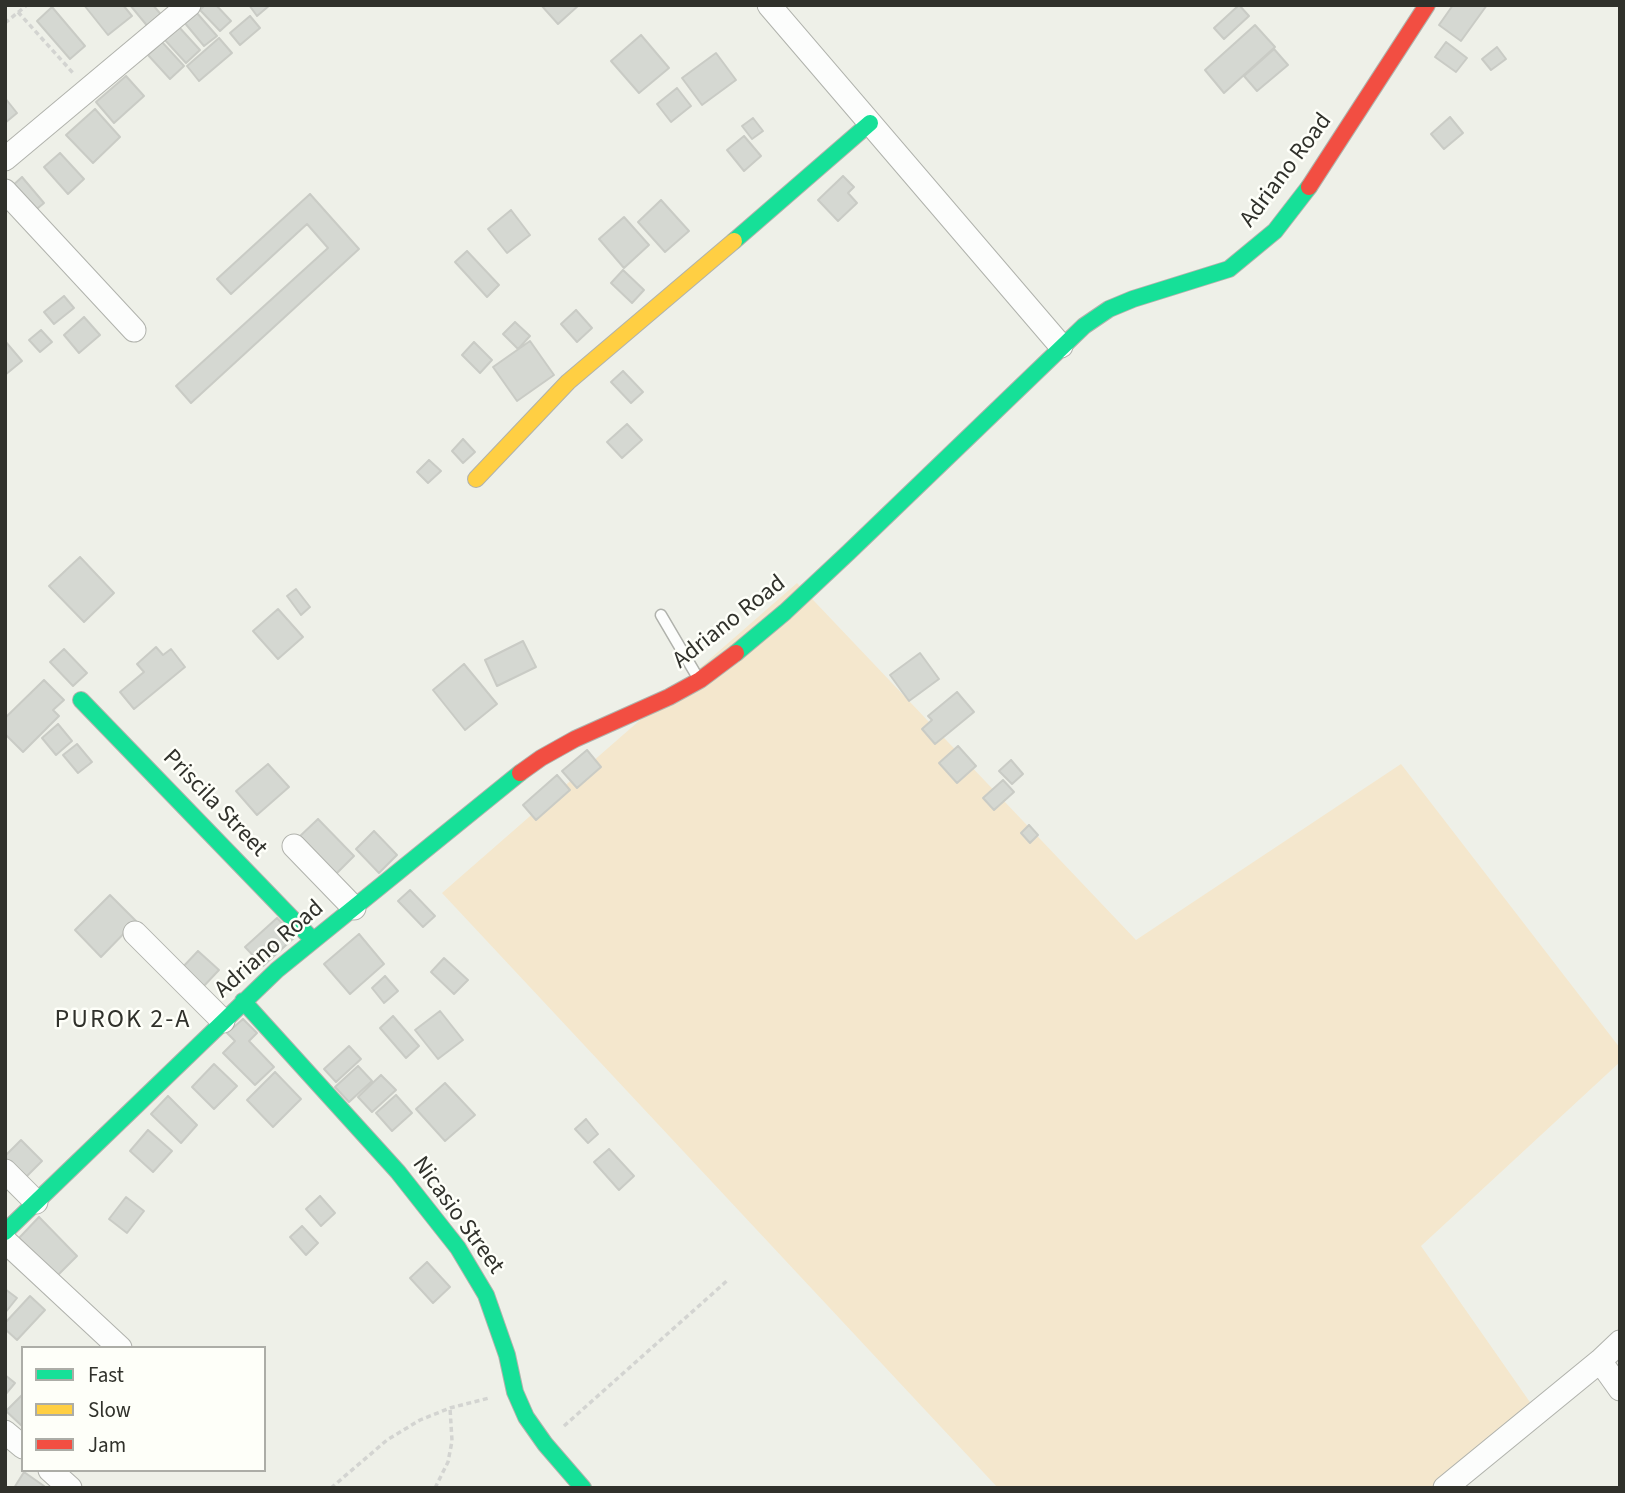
<!DOCTYPE html>
<html>
<head>
<meta charset="utf-8">
<style>
	body { margin:0 }
	#map { position:relative; width:1625px; height:1493px; overflow:hidden; background:#eef0e8; font-family:"Source Sans 3",sans-serif }
	canvas { display:block }
	.frame { position:absolute; inset:0; border:7px solid #30312b; pointer-events:none }
	.legend { position:absolute; left:21px; top:1346px; width:245px; height:126px; box-sizing:border-box; background:#fefff9; border:2px solid #acada7; margin:0; padding:9px 12px; list-style:none; font-size:21px; color:#30312b }
	.legend li { display:flex; align-items:center; gap:14px; height:35px }
	.legend b { width:35px; border:2px solid #acada7 }
</style>
</head>
<body>
<div id="map">
<canvas width="1625" height="1493"></canvas>
<div class="frame"></div>
<ul class="legend">
<li><b style="height:9px;background:#16e098"></b>Fast</li>
<li><b style="height:9px;background:#ffcf43"></b>Slow</li>
<li><b style="height:9px;background:#f24e42"></b>Jam</li>
</ul>
</div>
<script>
const ctx = document.querySelector('canvas').getContext('2d');
ctx.lineJoin = 'round';
function fill(path, color) { ctx.fillStyle = color; ctx.fill(path, 'evenodd'); }
const poly = rows => new Path2D(rows.map(r => 'M' + r).join(''));
function stroke(path, color, width, dash) { ctx.strokeStyle = color; ctx.lineWidth = width; ctx.lineCap = dash ? 'butt' : 'round'; ctx.setLineDash(dash || []); ctx.stroke(path); }
function drawText(font, color, halo, rows, align = 'center') {
  ctx.font = font + ' "Source Sans 3",sans-serif'; ctx.lineWidth = 5; ctx.setLineDash([]); ctx.textBaseline = 'middle'; ctx.strokeStyle = halo; ctx.fillStyle = color; for (const [text, x, y, turn = 0] of rows) {
    ctx.save(); ctx.translate(x, y); ctx.rotate((+turn || 0) * Math.PI / 180); ctx.textAlign = isNaN(turn) ? turn : align; if (halo) ctx.strokeText(text, 0, 0); ctx.fillText(text, 0, 0); ctx.restore();
  }
}
const green = poly([
	[797,583,1136,940,1401,764,1620,1048,1620,1062,1421,1246,1541,1418,1445,1488,998,1488,442,893]
]);
const building = poly([
	[84,5,123,5,132,16,108,35,84,5],
	[130,5,153,5,163,17,149,28,130,5],
	[205,5,216,5,231,21,220,31,200,10,205,5],
	[249,5,270,5,257,16,249,5],
	[541,5,579,5,558,24,541,5],
	[1239,5,1249,16,1224,39,1214,28,1239,5],
	[1453,5,1487,5,1461,41,1439,25,1453,5],
	[52,7,85,46,70,59,37,21,52,7],
	[196,12,217,36,204,46,184,22,196,12],
	[250,16,260,28,240,45,230,33,250,16],
	[1255,25,1275,47,1224,93,1205,70,1255,25],
	[178,26,200,50,186,63,164,39,178,26],
	[641,35,669,68,639,93,611,61,641,35],
	[219,38,232,53,199,81,187,66,219,38],
	[162,42,184,66,170,79,148,55,162,42],
	[1446,42,1467,58,1456,72,1435,57,1446,42],
	[1497,47,1506,59,1491,70,1482,59,1497,47],
	[1274,49,1288,65,1257,91,1244,76,1274,49],
	[716,53,736,80,702,105,682,78,716,53],
	[126,76,144,96,114,123,96,102,126,76],
	[677,88,691,106,671,122,657,104,677,88],
	[5,98,17,113,5,123,5,98],
	[95,109,120,137,93,163,66,135,95,109],
	[1450,117,1463,133,1444,149,1431,134,1450,117],
	[753,118,763,131,752,139,742,126,753,118],
	[744,136,761,156,744,171,727,150,744,136],
	[60,153,84,179,68,194,44,167,60,153],
	[843,176,854,187,848,193,857,203,838,221,818,200,843,176],
	[22,177,44,203,32,213,10,188,22,177],
	[310,194,359,249,191,403,176,386,328,248,307,224,231,294,217,279,310,194],
	[661,200,689,231,665,252,638,222,661,200],
	[511,210,530,235,507,253,488,229,511,210],
	[624,217,649,245,624,268,599,239,624,217],
	[467,251,499,285,487,297,455,262,467,251],
	[623,270,644,290,632,303,611,283,623,270],
	[64,296,74,308,54,324,44,312,64,296],
	[576,310,592,328,577,342,561,324,576,310],
	[84,317,100,335,79,353,64,335,84,317],
	[515,322,530,336,518,349,503,334,515,322],
	[41,330,52,342,40,352,29,340,41,330],
	[5,341,22,361,5,375,5,341],
	[530,341,554,375,517,401,493,367,530,341],
	[474,342,492,360,480,373,462,355,474,342],
	[623,371,643,392,631,403,611,382,623,371],
	[627,424,642,440,622,458,607,442,627,424],
	[463,439,475,452,463,463,452,451,463,439],
	[429,460,441,471,428,483,417,472,429,460],
	[80,557,114,593,84,622,49,586,80,557],
	[296,589,310,607,301,615,287,596,296,589],
	[278,609,303,637,278,659,253,631,278,609],
	[523,641,536,667,497,686,485,660,523,641],
	[156,647,163,655,171,649,185,667,134,709,120,692,144,672,137,664,156,647],
	[64,649,87,673,73,686,50,662,64,649],
	[920,653,939,679,909,701,890,675,920,653],
	[464,664,497,704,465,730,433,690,464,664],
	[44,680,64,700,53,710,59,716,23,752,5,734,5,718,44,680],
	[957,692,974,712,935,744,922,729,932,720,928,716,957,692],
	[58,724,72,741,56,755,42,738,58,724],
	[77,744,92,762,78,773,63,755,77,744],
	[958,746,976,766,957,783,939,763,958,746],
	[587,750,601,767,577,788,562,771,587,750],
	[1011,760,1023,774,1012,784,999,771,1011,760],
	[268,764,289,787,257,815,236,791,268,764],
	[557,775,570,790,536,820,523,805,557,775],
	[1003,780,1014,792,994,810,983,798,1003,780],
	[318,819,354,856,334,876,298,838,318,819],
	[1029,825,1038,835,1030,843,1021,833,1029,825],
	[374,831,397,855,379,873,356,849,374,831],
	[410,890,435,916,423,927,398,901,410,890],
	[110,895,136,921,101,957,75,930,110,895],
	[277,918,295,937,263,966,245,947,277,918],
	[359,934,384,964,350,994,324,964,359,934],
	[198,951,219,970,201,989,180,970,198,951],
	[444,958,468,980,454,994,431,972,444,958],
	[385,976,398,991,384,1003,372,988,385,976],
	[440,1011,463,1040,438,1059,415,1030,440,1011],
	[393,1016,419,1046,406,1058,380,1028,393,1016],
	[243,1019,257,1033,249,1041,274,1067,255,1085,223,1053,235,1041,227,1033,243,1019],
	[349,1046,361,1059,336,1082,324,1069,349,1046],
	[214,1064,237,1086,214,1109,192,1087,214,1064],
	[358,1066,372,1081,349,1102,335,1087,358,1066],
	[275,1072,301,1099,273,1127,247,1100,275,1072],
	[381,1075,396,1090,372,1112,358,1097,381,1075],
	[445,1083,475,1115,445,1141,416,1109,445,1083],
	[396,1095,412,1113,392,1131,376,1113,396,1095],
	[168,1096,197,1125,181,1143,151,1114,168,1096],
	[586,1119,598,1134,588,1143,575,1129,586,1119],
	[148,1130,172,1151,153,1172,130,1151,148,1130],
	[21,1140,42,1161,24,1179,5,1161,5,1156,21,1140],
	[609,1149,634,1176,619,1190,594,1162,609,1149],
	[320,1196,335,1213,321,1226,306,1209,320,1196],
	[126,1197,144,1211,127,1233,109,1219,126,1197],
	[39,1217,77,1256,57,1276,19,1238,39,1217],
	[302,1226,318,1243,306,1255,290,1237,302,1226],
	[427,1262,450,1287,433,1303,410,1278,427,1262],
	[5,1289,17,1298,5,1313,5,1289],
	[30,1296,45,1310,17,1340,5,1329,5,1323,30,1296],
	[5,1375,15,1383,5,1395,5,1375],
	[23,1394,23,1427,6,1411,23,1394],
	[24,1472,44,1486,43,1488,14,1488,24,1472]
]);
const path = poly([
	[18,12,73,73],
	[5,23,27,5],
	[564,1426,729,1279],
	[331,1488,387,1440,420,1420,450,1408,489,1398],
	[435,1488,448,1462,452,1441,450,1408]
]);
const lane = poly([
	[661,615,698,678]
]);
const street = poly([
	[769,5,1061,346],
	[5,159,189,5],
	[5,191,134,330],
	[294,846,354,908],
	[135,933,223,1021],
	[5,1171,36,1202],
	[5,1241,120,1348],
	[1600,1361,1620,1389],
	[5,1432,23,1447],
	[50,1470,70,1488],
	[1445,1488,1600,1361,1620,1342]
]);
const fast = poly([
	[734,241,870,123],
	[736,653,785,612,849,552,1084,326,1109,309,1133,299,1229,269,1275,231,1309,187],
	[81,700,313,940],
	[243,1001,398,1172,458,1248,486,1295,507,1355,515,1392,526,1417,545,1444,583,1488],
	[5,1232,277,970,520,773]
]);
const slow = poly([
	[476,479,568,382,734,241]
]);
const jam = poly([
	[1309,187,1427,5],
	[520,773,541,758,575,739,669,697,700,680,736,653]
]);
const streetNames = [
	["Adriano Road",1287,171,-53],
	["Adriano Road",730,623,-38],
	["Priscila Street",214,804,46],
	["Adriano Road",270,950,-41],
	["Nicasio Street",457,1216,54]
];
const neighbourhoodNames = [
	["PUROK 2-A",123,1021]
];
fill(green, '#f4e7cd');
fill(building, '#d5d8d2');
stroke(building, '#c9cbc5', 2);
stroke(lane, '#b0b2ac', 13);
stroke(street, '#b0b2ac', 25);
stroke(fast, '#b0b2ac', 18);
stroke(slow, '#b0b2ac', 18);
stroke(jam, '#b0b2ac', 18);
stroke(path, '#d3d4d1', 3.5, [5, 3.5]);
stroke(lane, '#fcfdfc', 10);
stroke(street, '#fcfdfc', 23);
stroke(fast, '#16e098', 16);
stroke(slow, '#ffcf43', 16);
stroke(jam, '#f24e42', 16);
drawText('24px', '#30312b', '#fefff9', streetNames);
ctx.letterSpacing = '2px';
drawText('26px', '#30312b', '#fefff9', neighbourhoodNames);
ctx.letterSpacing = '0px';
</script>
</body>
</html>
